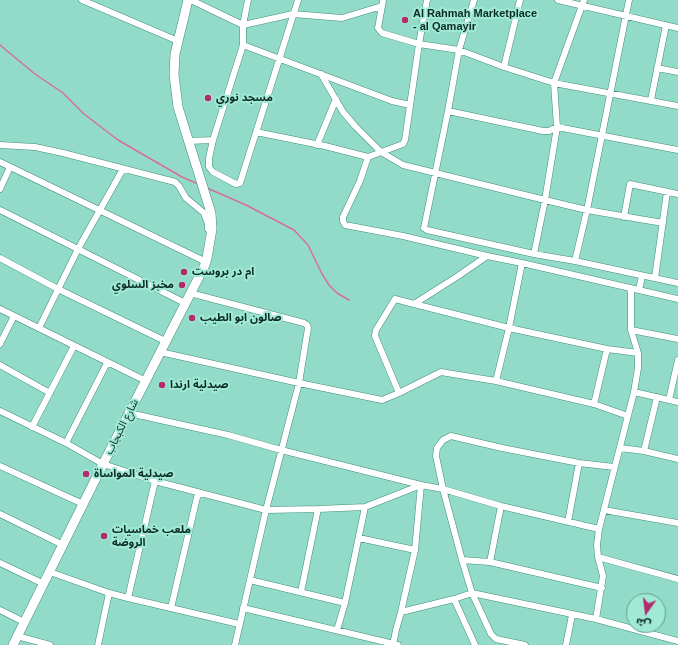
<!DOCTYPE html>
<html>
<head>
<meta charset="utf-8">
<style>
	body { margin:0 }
	#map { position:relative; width:678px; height:645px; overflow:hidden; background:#92dbc8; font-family:Arial,"Noto Sans Arabic",sans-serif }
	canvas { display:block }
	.north { position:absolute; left:626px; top:593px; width:40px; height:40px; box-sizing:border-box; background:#9fe9d5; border:1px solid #649d8e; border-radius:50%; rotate:194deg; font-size:11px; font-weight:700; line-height:16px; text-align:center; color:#0c2b24 }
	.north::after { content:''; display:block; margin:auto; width:14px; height:18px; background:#b32b6c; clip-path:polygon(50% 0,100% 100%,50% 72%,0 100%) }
</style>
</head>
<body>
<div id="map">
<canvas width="678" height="645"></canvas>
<div class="north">ش</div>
</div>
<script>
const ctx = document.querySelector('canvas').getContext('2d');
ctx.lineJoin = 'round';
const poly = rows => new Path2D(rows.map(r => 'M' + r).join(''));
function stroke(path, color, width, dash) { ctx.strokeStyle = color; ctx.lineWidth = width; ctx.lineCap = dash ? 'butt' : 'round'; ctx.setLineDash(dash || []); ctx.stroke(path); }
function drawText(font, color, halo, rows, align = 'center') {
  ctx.font = font + ' Arial,"Noto Sans Arabic",sans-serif'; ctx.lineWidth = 4; ctx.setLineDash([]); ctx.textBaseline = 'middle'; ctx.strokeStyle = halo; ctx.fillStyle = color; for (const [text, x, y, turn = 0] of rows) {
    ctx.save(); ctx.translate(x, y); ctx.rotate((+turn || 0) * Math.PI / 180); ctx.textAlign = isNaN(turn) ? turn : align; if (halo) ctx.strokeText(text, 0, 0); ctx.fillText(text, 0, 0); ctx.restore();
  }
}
const stream = poly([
	[0,45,35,74,63,93,84,114,118,140,182,177,198,184],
	[207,188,246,205,294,230,308,245,322,274,329,285,337,293,349,300]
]);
const minor = poly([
	[82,0,178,41],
	[191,0,243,25,293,14,342,18,382,6,383,0],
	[248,0,243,25,243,45,213,140,209,158,209,167,213,172,236,184,240,183,298,0],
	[474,0,459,50,448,111,424,228,427,230,534,254,575,261,678,283],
	[558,0,678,28],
	[382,6,378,28,382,33,419,44,459,50,504,67,554,83,678,106],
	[243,45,392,101,410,105],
	[504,67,520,0],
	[657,68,678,72],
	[321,74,343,112,355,126,381,152,403,165,545,200,587,210,663,223],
	[651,100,666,25],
	[448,111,543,131,549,131,557,127,678,150],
	[256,132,325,146,368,157,403,144,405,140,419,44,427,0],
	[188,141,213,140],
	[0,145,35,147,63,153,175,182,179,186,186,198,204,213,208,224,208,229],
	[317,145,336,99],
	[368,157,360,181,343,217,343,221,345,225,403,236,487,256,522,263,678,299],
	[0,162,202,260,205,265],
	[0,189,10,167],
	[0,210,185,303],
	[624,217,630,184,678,194],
	[534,254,545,200,557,127,554,83,584,0],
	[0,258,58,289,165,341],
	[575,261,587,210,629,0],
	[655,278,667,192],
	[639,290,642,276],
	[190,293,304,323,307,325,308,328,299,383,266,510,235,645],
	[414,304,509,328,607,349,638,353],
	[0,309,146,381],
	[39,328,78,249,123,169],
	[631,330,678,339],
	[0,344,14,316],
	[160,352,299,383,382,400,399,393,441,372,453,374,496,381,594,404,628,416],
	[0,365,50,393],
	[496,381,509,328,522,263],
	[634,392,678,402],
	[399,393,375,336,376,330,395,299,414,304,458,276,487,256],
	[669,400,678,360],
	[594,404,607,349],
	[0,411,66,443,103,464,155,481,266,510,318,509,365,507,421,485,443,489,436,456,437,448,443,440,451,436,502,448,579,463,614,467],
	[129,413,228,435,281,450,421,485,415,550,401,612],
	[32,427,74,346],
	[66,443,107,363],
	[620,448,644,451,678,459],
	[644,451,657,397],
	[0,466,83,504],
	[443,489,462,560,472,593,491,634,496,639,525,645],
	[443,489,501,506,599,529],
	[604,510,678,523],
	[0,514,63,545],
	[568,522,579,463],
	[359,538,415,550],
	[598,557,678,579],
	[462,560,490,562,602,588],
	[490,562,501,506],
	[0,563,44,584],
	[50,572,109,593,128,598,239,624],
	[250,580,345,603],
	[301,592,318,509],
	[128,598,155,481],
	[454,599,475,645],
	[171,608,198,493],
	[243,608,398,645],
	[0,610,24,622],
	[596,619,603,576,598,557,597,545,599,529,634,392,638,368,638,353,631,330,631,289],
	[337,630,345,603,365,507],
	[17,636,50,645],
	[98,645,109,593],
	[393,645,396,630,401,612,454,599,472,593,596,619,678,641],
	[566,645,572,615]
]);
const secondary = poly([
	[13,645,103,464,205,265,207,258,212,229,211,213,178,107,174,75,175,54,188,0]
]);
const markers = [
	[405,20,4,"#b32b6c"],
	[208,98,4,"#b32b6c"],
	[184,272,4,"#b32b6c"],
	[182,285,4,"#b32b6c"],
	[192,318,4,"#b32b6c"],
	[162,385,4,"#b32b6c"],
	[86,474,4,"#b32b6c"],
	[104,536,4,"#b32b6c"]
];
const poiNames = [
	["Al Rahmah Marketplace",413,14],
	["- al Qamayir",413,27],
	["مسجد نوري",216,98],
	["ام در بروست",192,272],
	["مخبز السلوي",174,285,"right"],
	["صالون ابو الطيب",200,318],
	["صيدلية ارندا",170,385],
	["صيدلية المواساة",94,474],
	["ملعب خماسيات",112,530],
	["الروضة",112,543]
];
const streetNames = [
	["شارع الكبجاب",122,427,-63]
];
stroke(stream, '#d57199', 1.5);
stroke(minor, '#448d7c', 7);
stroke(secondary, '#448d7c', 10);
stroke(minor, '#fff', 6);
stroke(secondary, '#fff', 9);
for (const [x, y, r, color] of markers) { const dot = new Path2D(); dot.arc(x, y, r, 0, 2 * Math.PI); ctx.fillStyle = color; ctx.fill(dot); stroke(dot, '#9fe9d5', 1.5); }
drawText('bold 11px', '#0c2b24', '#9fe9d5', poiNames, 'left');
drawText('11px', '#0c2b24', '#9fe9d5', streetNames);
</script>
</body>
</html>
